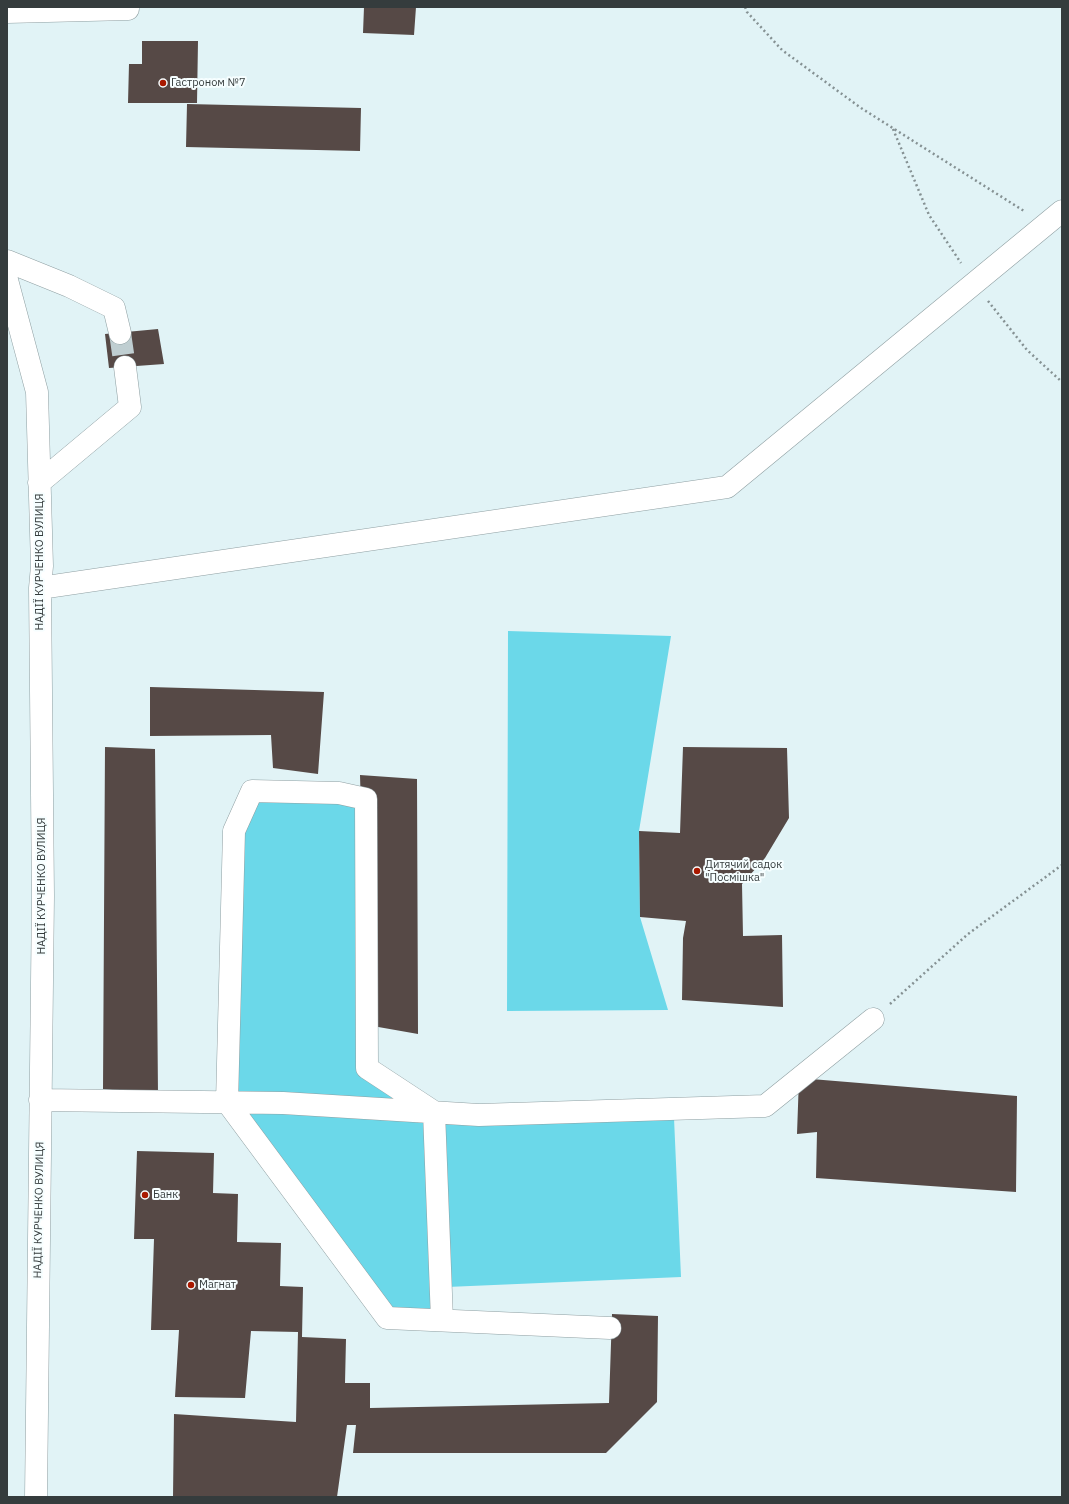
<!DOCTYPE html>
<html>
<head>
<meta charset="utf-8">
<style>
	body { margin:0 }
	#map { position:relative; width:1069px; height:1504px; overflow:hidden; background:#e1f3f6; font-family:"IBM Plex Sans",sans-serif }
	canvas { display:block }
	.frame { position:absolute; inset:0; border:8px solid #353c3d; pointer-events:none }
</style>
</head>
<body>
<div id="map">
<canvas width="1069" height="1504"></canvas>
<div class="frame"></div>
</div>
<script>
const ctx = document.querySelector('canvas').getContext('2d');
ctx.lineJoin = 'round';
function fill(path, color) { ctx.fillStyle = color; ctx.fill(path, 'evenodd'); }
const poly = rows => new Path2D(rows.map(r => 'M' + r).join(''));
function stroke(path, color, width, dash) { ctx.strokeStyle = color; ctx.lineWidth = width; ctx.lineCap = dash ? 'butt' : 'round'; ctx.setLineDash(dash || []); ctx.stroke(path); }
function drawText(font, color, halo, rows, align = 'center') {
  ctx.font = font + ' "IBM Plex Sans",sans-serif'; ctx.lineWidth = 4; ctx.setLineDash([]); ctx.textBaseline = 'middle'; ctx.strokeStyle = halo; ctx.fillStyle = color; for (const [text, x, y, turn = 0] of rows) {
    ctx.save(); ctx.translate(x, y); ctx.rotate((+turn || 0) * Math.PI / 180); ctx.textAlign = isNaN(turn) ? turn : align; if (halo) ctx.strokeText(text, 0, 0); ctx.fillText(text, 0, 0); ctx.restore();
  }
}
const green = poly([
	[508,631,671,636,639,831,640,917,668,1010,507,1011],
	[262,791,366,799,367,1067,434,1112,442,1320,387,1318,227,1102,234,831],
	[674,1118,681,1277,447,1287,442,1124]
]);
const building = poly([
	[364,7,416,7,414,35,363,33],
	[142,41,198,41,197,103,128,103,129,64,142,64],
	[187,104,361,108,360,151,186,147],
	[158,329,164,364,109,368,105,334],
	[150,687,324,692,318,774,273,768,271,735,150,736],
	[105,747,155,749,158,1095,103,1089],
	[683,747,787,748,789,818,765,858,742,884,743,936,782,935,783,1007,682,1000,683,938,686,921,640,917,639,831,680,833],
	[360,775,417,779,418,1034,367,1025],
	[799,1078,1017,1096,1016,1192,816,1178,817,1132,797,1134],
	[137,1151,214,1153,213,1193,238,1194,237,1242,281,1243,280,1286,303,1287,302,1337,346,1339,345,1383,370,1383,370,1408,609,1403,612,1314,658,1316,657,1402,606,1453,353,1453,356,1425,347,1425,337,1497,173,1497,174,1414,296,1422,298,1332,251,1331,245,1398,175,1397,179,1330,151,1330,154,1239,134,1239]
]);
const minorTunnel = poly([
	[120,333,125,367]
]);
const path = poly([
	[745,7,747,12,782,50,861,108,1024,211],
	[893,129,929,215,961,263],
	[988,301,1027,350,1062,382],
	[890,1004,968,934,1062,865]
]);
const minor = poly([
	[7,12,128,9],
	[7,261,69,286,114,308,120,333],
	[7,280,37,392,42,566,40,588,43,896,36,1497],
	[39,483,130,407,125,367],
	[40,588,727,487,1062,211],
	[40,1100,283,1103,479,1115,765,1106,873,1019],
	[442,1320,434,1112,367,1068,366,799,339,793,252,791,234,831,227,1102,387,1318,610,1328]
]);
const markers = [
	[163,83,4,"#a91900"],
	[697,871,4,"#a91900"],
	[145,1195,4,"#a91900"],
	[191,1285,4,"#a91900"]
];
const poiNames = [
	["Гастроном №7",171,83],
	["Дитячий садок",705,865],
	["\"Посмішка\"",705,878],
	["Банк",153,1195],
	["Магнат",199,1285]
];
const streetNames = [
	["НАДІЇ КУРЧЕНКО ВУЛИЦЯ",40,562,-90],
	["НАДІЇ КУРЧЕНКО ВУЛИЦЯ",42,886,-90],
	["НАДІЇ КУРЧЕНКО ВУЛИЦЯ",39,1210,-89]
];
fill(green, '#6bd8e9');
fill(building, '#564946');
stroke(minorTunnel, '#bfced1', 22, [22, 11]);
stroke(minor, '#8f9fa2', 23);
stroke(path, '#859193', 2.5, [2, 3]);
stroke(minor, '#fff', 22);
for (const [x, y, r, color] of markers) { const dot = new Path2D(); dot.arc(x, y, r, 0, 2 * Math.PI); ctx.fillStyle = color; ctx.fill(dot); stroke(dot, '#f6feff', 1.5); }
drawText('11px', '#353c3d', '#f6feff', poiNames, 'left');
drawText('11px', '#353c3d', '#f6feff', streetNames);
</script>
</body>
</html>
